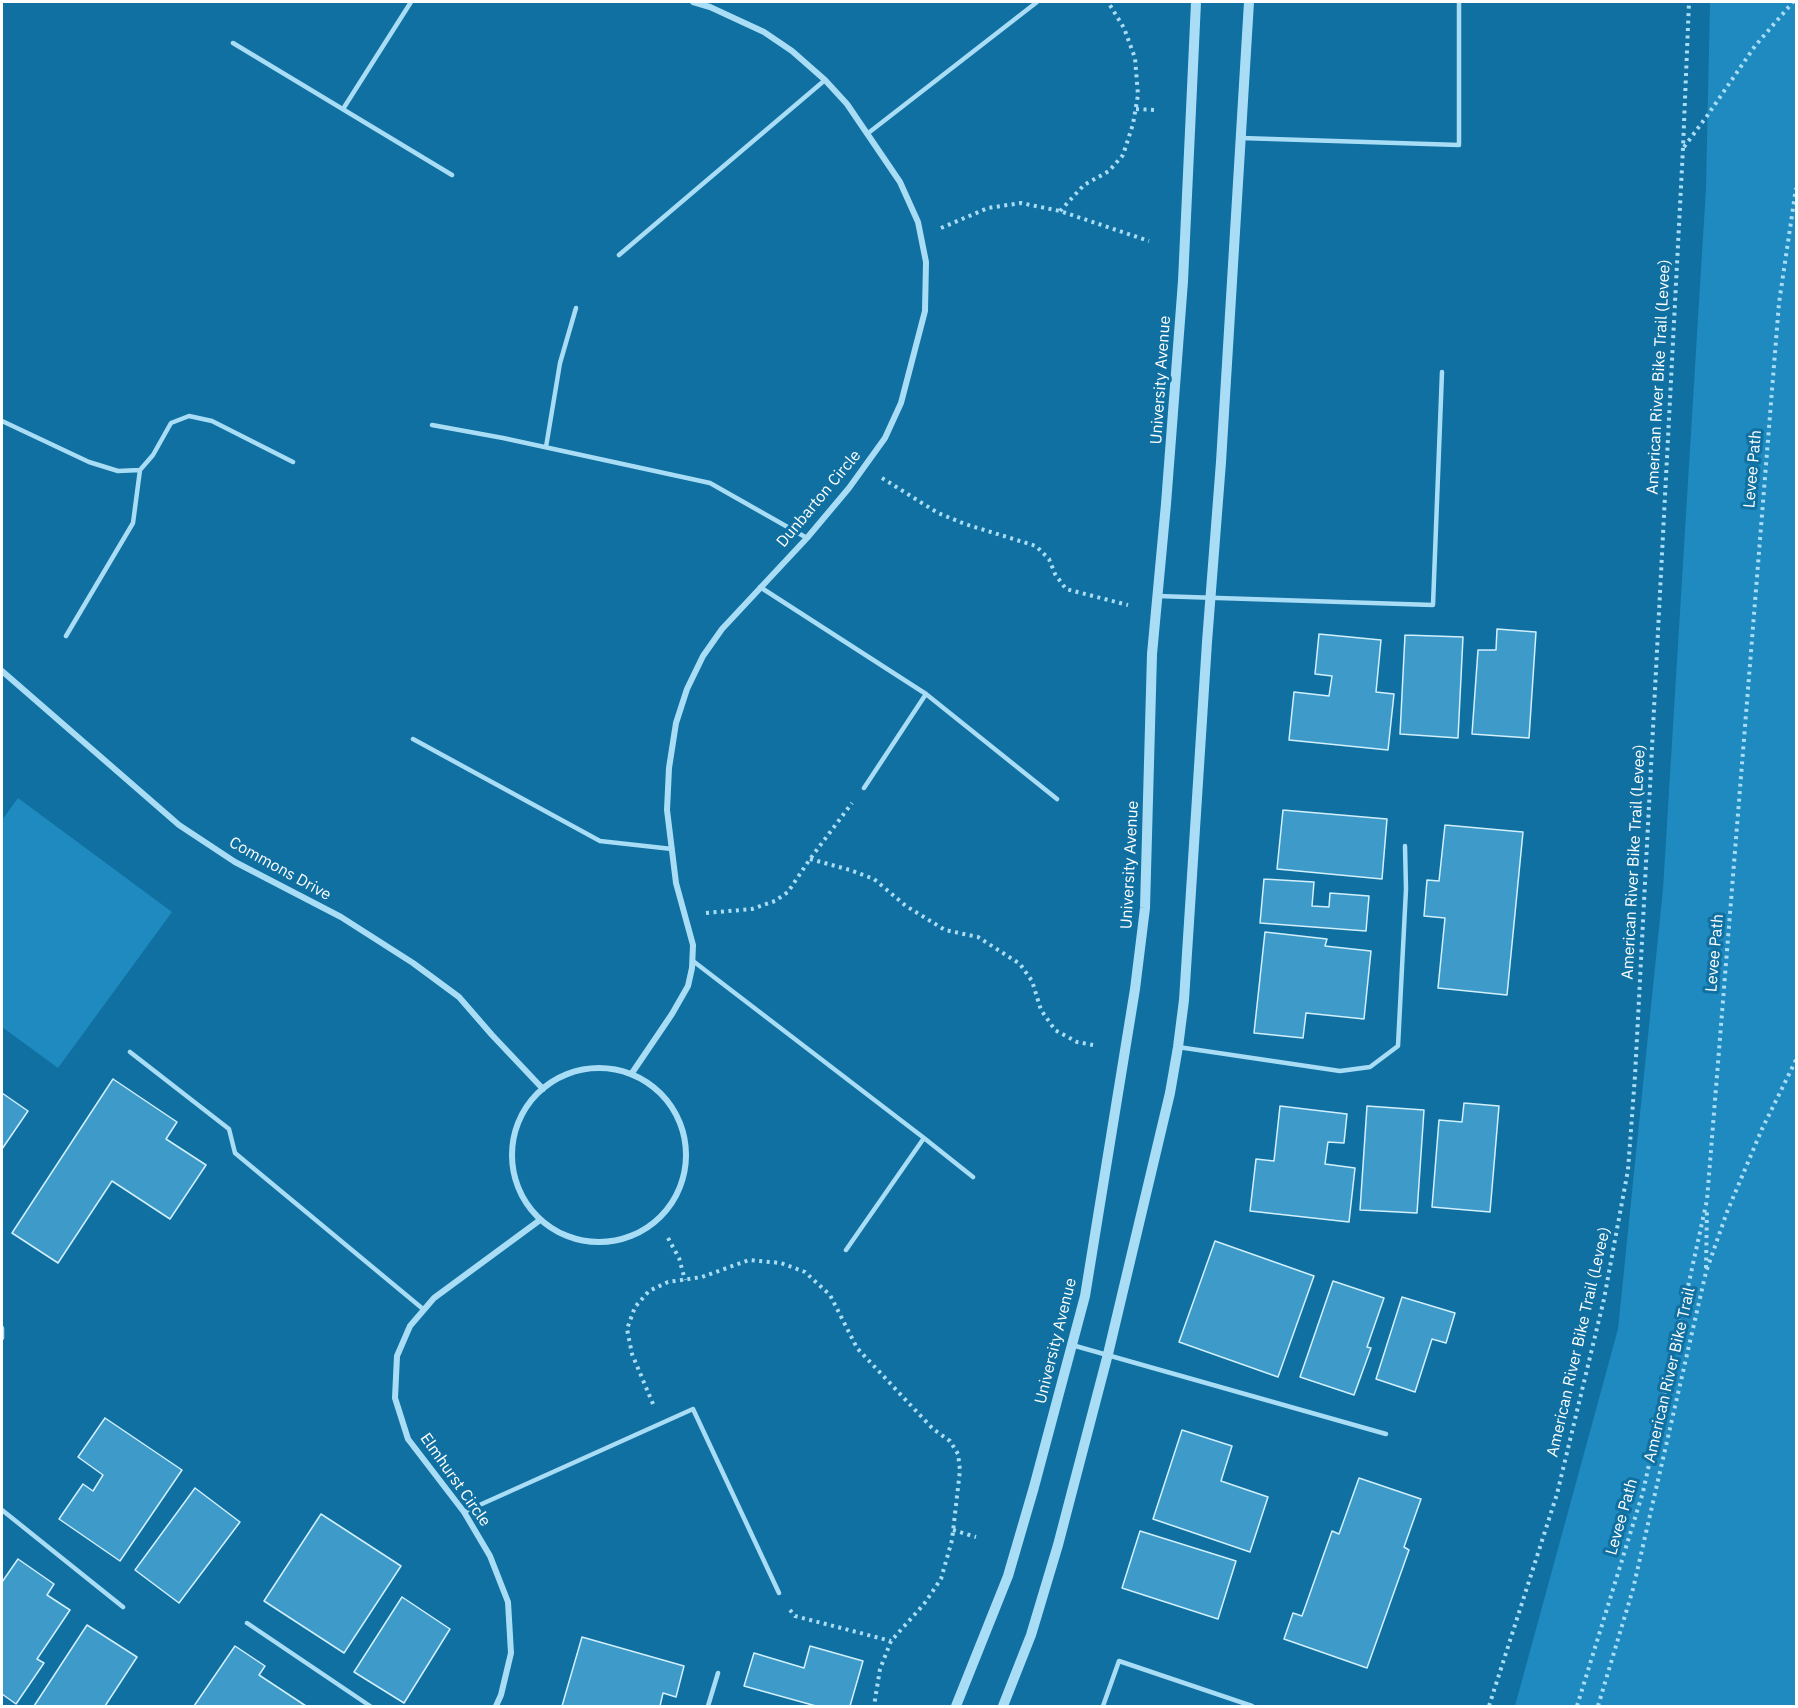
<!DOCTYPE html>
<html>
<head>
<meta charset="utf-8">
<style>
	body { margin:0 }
	#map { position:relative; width:1798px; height:1708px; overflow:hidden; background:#1070a1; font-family:"IBM Plex Sans",sans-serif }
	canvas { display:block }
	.frame { position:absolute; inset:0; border:3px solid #fff; pointer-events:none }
</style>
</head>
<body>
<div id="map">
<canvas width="1798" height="1708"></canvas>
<div class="frame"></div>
</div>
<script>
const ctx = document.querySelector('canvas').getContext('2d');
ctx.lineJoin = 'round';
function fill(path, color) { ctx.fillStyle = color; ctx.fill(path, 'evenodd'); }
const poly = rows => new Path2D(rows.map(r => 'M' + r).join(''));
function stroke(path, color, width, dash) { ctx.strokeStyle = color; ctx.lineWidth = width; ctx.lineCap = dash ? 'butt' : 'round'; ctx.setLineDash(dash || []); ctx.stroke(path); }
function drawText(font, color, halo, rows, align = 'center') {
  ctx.font = font + ' "IBM Plex Sans",sans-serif'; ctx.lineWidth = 6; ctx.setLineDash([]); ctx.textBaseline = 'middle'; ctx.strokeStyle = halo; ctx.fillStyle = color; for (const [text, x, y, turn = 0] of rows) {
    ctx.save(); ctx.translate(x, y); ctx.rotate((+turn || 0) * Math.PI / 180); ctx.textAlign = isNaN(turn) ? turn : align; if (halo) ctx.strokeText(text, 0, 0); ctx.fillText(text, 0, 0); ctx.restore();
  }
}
const green = poly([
	[1710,2,1796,2,1796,1706,1515,1706,1618,1329,1663,889,1706,188],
	[18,798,172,912,58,1068,2,1027,2,820]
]);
const building = poly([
	[1497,629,1536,632,1529,738,1472,734,1478,650,1496,650,1497,629],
	[1319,634,1381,640,1376,692,1394,694,1388,750,1289,740,1294,692,1329,696,1332,676,1315,674,1319,634],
	[1405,635,1463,637,1458,738,1400,734,1405,635],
	[1283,810,1387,819,1382,879,1277,869,1283,810],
	[1445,825,1523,832,1507,995,1438,988,1445,918,1424,916,1427,880,1439,881,1445,825],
	[1264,879,1314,882,1312,906,1329,907,1330,893,1369,896,1366,931,1260,923,1264,879],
	[1265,932,1327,939,1325,946,1371,951,1364,1019,1306,1013,1303,1038,1254,1033,1265,932],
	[113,1079,177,1122,166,1139,206,1165,170,1219,112,1181,58,1263,12,1233,113,1079],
	[2,1093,28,1111,2,1149,2,1093],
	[1464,1103,1499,1106,1490,1212,1432,1207,1439,1120,1462,1122,1464,1103],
	[1280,1106,1347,1114,1344,1143,1328,1142,1325,1164,1355,1168,1349,1222,1250,1211,1256,1159,1274,1161,1280,1106],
	[1367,1106,1424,1110,1417,1213,1360,1210,1367,1106],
	[1215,1241,1314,1276,1278,1377,1179,1342,1215,1241],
	[1333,1281,1384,1298,1367,1347,1371,1348,1354,1395,1300,1377,1333,1281],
	[1402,1297,1455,1313,1446,1343,1432,1339,1415,1392,1376,1379,1402,1297],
	[105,1418,182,1470,120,1561,59,1519,83,1484,93,1491,103,1475,78,1457,105,1418],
	[1182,1430,1232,1446,1221,1481,1268,1497,1250,1552,1153,1519,1182,1430],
	[1359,1478,1421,1499,1404,1547,1409,1550,1367,1668,1284,1639,1293,1613,1302,1616,1332,1531,1339,1534,1359,1478],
	[195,1488,240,1522,179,1603,135,1570,195,1488],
	[321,1514,401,1566,344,1653,264,1601,321,1514],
	[1140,1531,1236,1561,1218,1619,1122,1588,1140,1531],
	[18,1559,54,1584,47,1595,70,1610,37,1659,44,1663,16,1704,2,1694,2,1582,18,1559],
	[402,1597,450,1629,404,1703,354,1672,402,1597],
	[87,1625,137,1657,105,1706,34,1706,87,1625],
	[582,1637,684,1666,676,1697,663,1693,660,1706,562,1706,582,1637],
	[235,1646,265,1666,259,1675,306,1706,194,1706,235,1646],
	[810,1646,863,1661,850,1706,816,1706,744,1686,754,1653,804,1668,810,1646]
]);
const path = poly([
	[1136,109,1156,110],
	[1684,147,1707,116,1755,46,1793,2],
	[1060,211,1084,185,1109,171,1123,155,1133,124,1138,95,1135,58,1124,28,1108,2],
	[941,228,988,208,1021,203,1060,211,1149,241],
	[882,478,938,513,965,524,1036,546,1049,559,1055,574,1066,589,1128,605],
	[810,859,850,870,874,879,906,906,945,930,978,937,1020,964,1032,981,1041,1010,1055,1030,1077,1042,1093,1045],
	[706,913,752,909,775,901,788,892,810,859,852,803],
	[668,1238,679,1258,685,1280],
	[1706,1268,1707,1209],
	[653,1404,632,1354,627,1329,635,1307,649,1291,668,1282,702,1277,749,1260,781,1263,805,1272,830,1295,857,1348,933,1429,950,1441,958,1454,960,1470,952,1540,941,1579,924,1604,891,1641,880,1669,874,1706],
	[953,1530,976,1537],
	[790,1610,795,1616,891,1641],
	[1489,1706,1557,1494,1604,1299,1628,1170,1635,1076,1683,148,1689,2],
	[1577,1706,1643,1492,1707,1200,1779,303,1796,188],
	[1598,1706,1633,1589,1706,1272,1727,1212,1762,1129,1796,1060]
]);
const service = poly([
	[233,43,452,175],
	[343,109,411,2],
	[867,134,1037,2],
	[1241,138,1459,145,1459,2],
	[619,255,825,80],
	[2,421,89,462,118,471,140,470,153,455,171,423,189,416,212,421,293,462],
	[432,425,503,438,710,483,807,538],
	[546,447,560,363,576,308],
	[760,587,926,694,864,788],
	[1157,596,1433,605,1442,372],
	[66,636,133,523,140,470],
	[926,694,1057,799],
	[413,739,600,841,672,849],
	[693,961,924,1138,846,1250],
	[1178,1047,1340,1071,1370,1067,1398,1046,1406,889,1405,846],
	[130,1052,229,1129,235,1153,423,1309],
	[924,1138,973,1177],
	[2,1338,2,1328],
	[1072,1345,1386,1434],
	[2,1510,123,1607],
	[464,1512,693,1409,779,1593],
	[247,1623,370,1706],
	[708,1706,718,1673],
	[1103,1706,1119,1661,1252,1706]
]);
const minor = poly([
	[2,671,179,825,235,862,341,917,413,963,459,997,492,1035,543,1089],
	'512 1155a87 87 0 1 1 174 0a87 87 0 1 1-174 0Z',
	[632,1073,672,1014,688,986,692,968,693,945,676,883,667,810,669,768,676,723,687,689,703,656,722,629,807,538,849,488,885,438,901,403,925,311,926,262,918,222,900,182,847,104,825,80,792,51,764,32,710,7,693,2],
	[496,1706,501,1695,511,1653,508,1602,490,1556,464,1512,408,1439,395,1398,397,1356,410,1326,434,1298,540,1220]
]);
const tertiary = poly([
	[956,1706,1008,1576,1034,1487,1085,1296,1135,989,1145,908,1152,654,1166,504,1183,281,1196,2],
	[1003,1706,1031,1635,1058,1545,1108,1354,1170,1093,1178,1047,1184,1000,1207,642,1221,462,1249,2]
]);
const streetNames = [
	["American River Bike Trail (Levee)",1659,377,-87],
	["University Avenue",1161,380,-86],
	["Levee Path",1753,469,-85],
	["Dunbarton Circle",819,499,-50],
	["American River Bike Trail (Levee)",1634,862,-87],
	["University Avenue",1130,865,-87],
	["Commons Drive",280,869,29],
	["Levee Path",1715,953,-85],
	["University Avenue",1056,1341,-76],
	["American River Bike Trail (Levee)",1579,1342,-77],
	["American River Bike Trail",1670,1375,-77],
	["Elmhurst Circle",455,1480,55],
	["Levee Path",1622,1517,-74]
];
fill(green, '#1f8abf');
fill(building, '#3e9bc9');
stroke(building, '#d2f0fe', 1.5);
stroke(path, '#a9ddf6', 4, [3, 4.5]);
stroke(service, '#a9ddf6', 4.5);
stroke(minor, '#a9ddf6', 6);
stroke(tertiary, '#a9ddf6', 10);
drawText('16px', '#fff', '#1070a1', streetNames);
</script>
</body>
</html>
